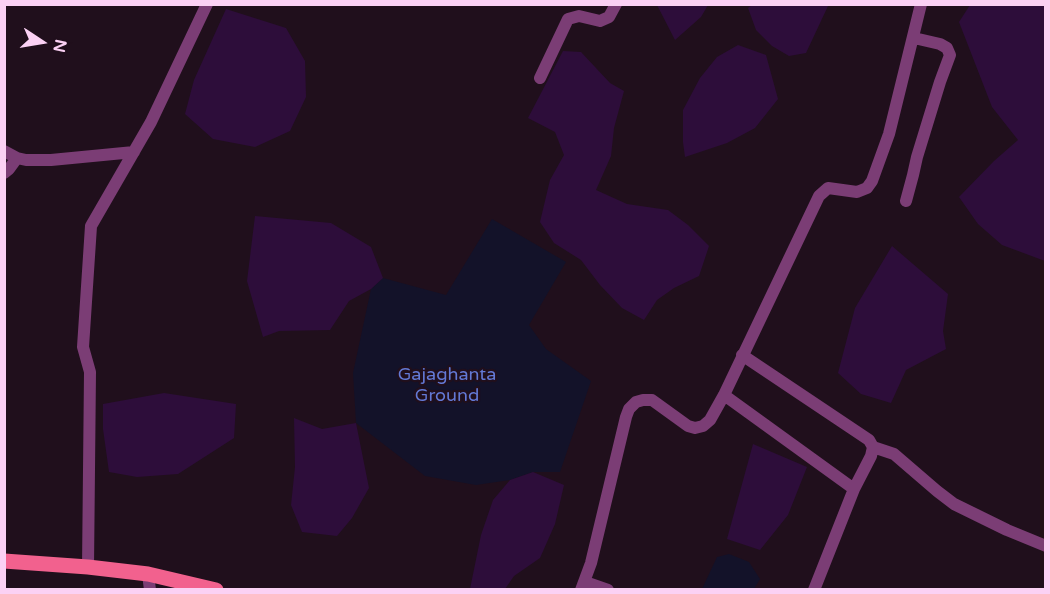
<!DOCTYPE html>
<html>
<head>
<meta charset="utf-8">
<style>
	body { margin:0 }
	#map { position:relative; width:1050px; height:594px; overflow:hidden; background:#200f1c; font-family:"Varela Round",sans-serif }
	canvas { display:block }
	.frame { position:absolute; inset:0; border:6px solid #fbd1f4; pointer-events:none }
	.north { position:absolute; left:12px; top:12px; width:60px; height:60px; -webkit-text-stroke:4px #200f1c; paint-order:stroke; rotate:102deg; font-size:16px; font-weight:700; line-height:24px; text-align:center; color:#fbd1f4 }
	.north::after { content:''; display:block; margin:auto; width:21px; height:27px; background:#fbd1f4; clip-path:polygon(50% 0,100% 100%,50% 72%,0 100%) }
</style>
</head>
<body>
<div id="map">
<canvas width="1050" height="594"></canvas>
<div class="frame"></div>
<div class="north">N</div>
</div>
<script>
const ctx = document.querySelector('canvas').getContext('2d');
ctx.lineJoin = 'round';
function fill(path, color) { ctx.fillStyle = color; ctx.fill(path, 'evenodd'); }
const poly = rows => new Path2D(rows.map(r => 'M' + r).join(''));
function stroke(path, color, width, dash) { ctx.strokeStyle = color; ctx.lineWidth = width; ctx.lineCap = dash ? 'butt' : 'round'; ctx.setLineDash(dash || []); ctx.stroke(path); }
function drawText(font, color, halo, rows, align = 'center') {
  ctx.font = font + ' "Varela Round",sans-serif'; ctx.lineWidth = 4.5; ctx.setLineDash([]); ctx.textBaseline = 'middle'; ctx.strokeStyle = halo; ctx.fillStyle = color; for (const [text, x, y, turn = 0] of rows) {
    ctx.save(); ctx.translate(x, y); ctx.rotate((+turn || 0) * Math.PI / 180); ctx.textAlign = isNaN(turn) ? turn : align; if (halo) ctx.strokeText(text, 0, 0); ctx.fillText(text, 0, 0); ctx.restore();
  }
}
const green = poly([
	[492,219,566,262,529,325,546,349,591,381,560,472,533,472,510,480,476,485,425,476,356,423,353,373,371,289,383,278,446,295],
	[729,554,749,562,760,579,754,589,702,589,717,557]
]);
const water = poly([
	[657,5,708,5,701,17,675,40],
	[752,5,827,4,828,6,806,53,789,56,772,46,756,30,748,8],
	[970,5,1045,5,1045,261,1002,245,978,224,959,197,994,161,1018,140,992,107,959,22],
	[226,9,286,28,305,61,306,97,290,131,255,147,213,139,185,114,194,80],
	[738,45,766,55,778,99,755,128,727,143,685,157,683,142,683,110,700,78,717,57],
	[563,51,581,52,610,83,624,91,614,128,611,156,596,190,627,204,668,210,688,225,709,246,699,276,674,288,657,300,644,320,622,308,600,285,581,260,554,243,540,222,550,180,564,155,555,132,528,118],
	[255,216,331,223,371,247,383,278,371,289,349,301,330,330,279,331,263,337,247,281],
	[892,246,948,294,943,331,946,349,906,370,891,403,861,394,838,373,855,308],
	[164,393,236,404,234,438,178,474,137,477,109,472,103,429,103,404],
	[294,418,322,429,356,423,369,488,352,518,337,536,302,532,291,505,295,467],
	[753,444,807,467,788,515,760,550,727,539],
	[533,472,564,485,555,524,540,558,514,576,505,589,470,589,481,535,493,500,510,480]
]);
const minor = poly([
	[540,78,568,19,579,16,600,21,609,17,616,4],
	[4,151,17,158,26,160,51,160,134,152],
	[4,173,9,169,17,158],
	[906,201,913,175,917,157,940,82,950,55,947,48,940,44,914,38],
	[742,355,869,440,873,447,871,456,854,489,814,590],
	[724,395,854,489],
	[873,447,894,454,937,491,954,504,1007,530,1046,546],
	[88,567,90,372,83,347,91,226,151,122,207,4],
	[148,574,150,590],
	[585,582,608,590],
	[581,590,591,563,626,417,629,409,636,402,643,400,652,400,688,426,695,428,703,426,710,420,724,395,819,196,828,188,857,192,867,188,872,181,889,134,921,4]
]);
const primary = poly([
	[4,561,88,567,148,574,216,590]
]);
const parkNames = [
	["Gajaghanta",447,375],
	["Ground",447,396]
];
fill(green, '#131229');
fill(water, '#2d0d3a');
stroke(minor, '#7b3d75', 12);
stroke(primary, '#f2618e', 15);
drawText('18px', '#6379d5', '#200f1c', parkNames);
</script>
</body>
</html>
